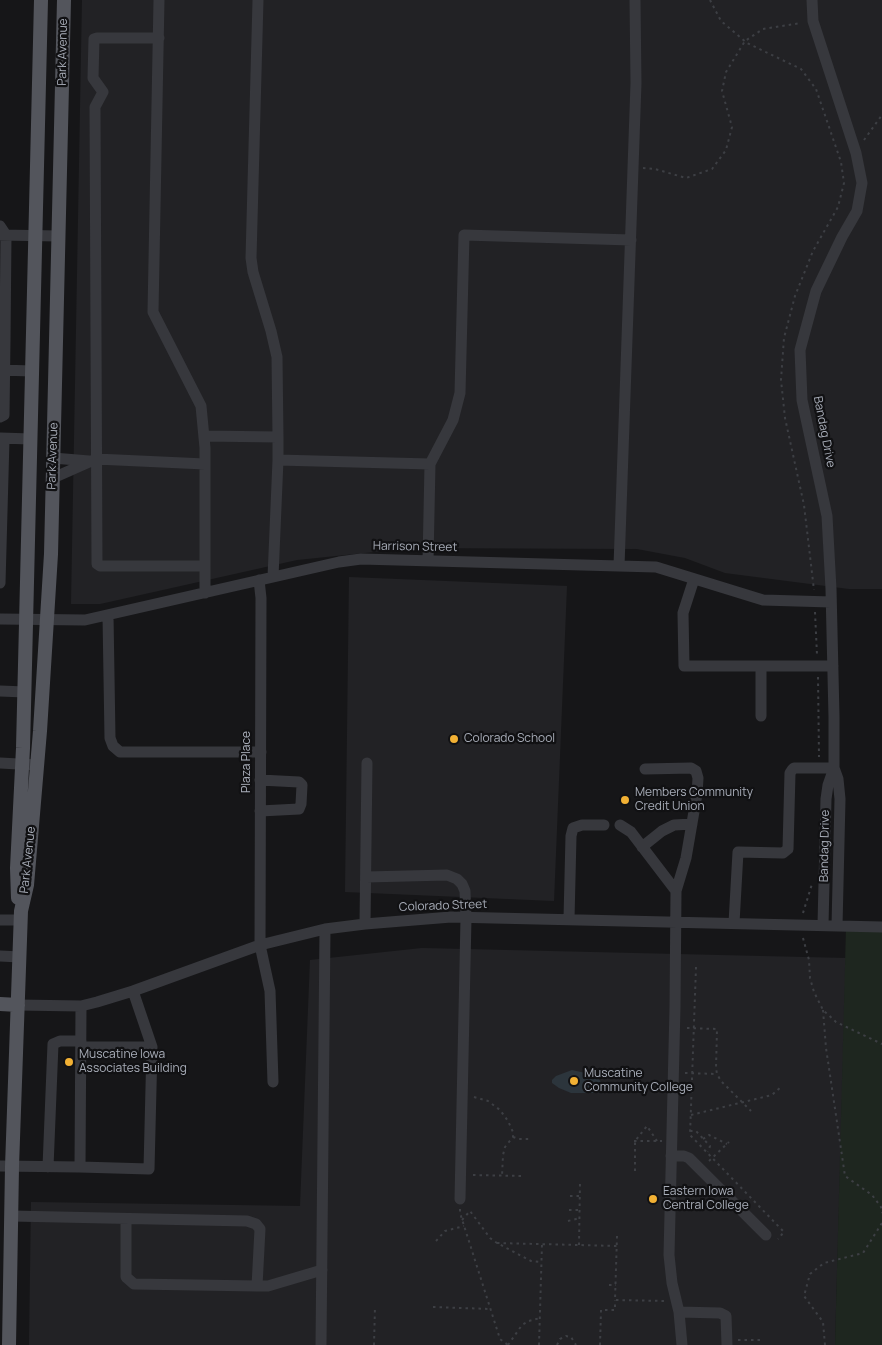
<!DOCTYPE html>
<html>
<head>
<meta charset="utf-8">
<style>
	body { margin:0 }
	canvas { display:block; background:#161618 }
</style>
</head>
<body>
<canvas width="882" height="1345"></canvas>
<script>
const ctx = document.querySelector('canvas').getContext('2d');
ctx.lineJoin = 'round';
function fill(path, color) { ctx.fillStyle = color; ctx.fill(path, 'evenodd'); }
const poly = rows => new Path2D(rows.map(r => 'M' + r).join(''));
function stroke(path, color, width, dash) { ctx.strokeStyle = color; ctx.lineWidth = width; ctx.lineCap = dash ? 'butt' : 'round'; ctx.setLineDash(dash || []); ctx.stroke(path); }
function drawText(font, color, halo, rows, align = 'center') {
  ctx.font = font + ' Manrope,sans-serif'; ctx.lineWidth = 4.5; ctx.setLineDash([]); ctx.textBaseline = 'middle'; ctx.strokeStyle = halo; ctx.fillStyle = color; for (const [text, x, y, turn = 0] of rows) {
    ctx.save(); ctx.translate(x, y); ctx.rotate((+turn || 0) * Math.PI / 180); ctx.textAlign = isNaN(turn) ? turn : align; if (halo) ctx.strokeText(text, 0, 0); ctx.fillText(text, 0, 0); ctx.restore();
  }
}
const built = poly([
	[82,0,882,0,882,589,849,589,725,573,685,558,637,549,413,548,297,560,100,604,71,604],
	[349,577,567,586,554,901,345,892],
	[422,948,846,958,835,1345,29,1345,31,1202,300,1206,310,960]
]);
const green = poly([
	[846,928,882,928,882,1345,835,1345]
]);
const water = poly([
	[572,1070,590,1074,599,1079,602,1084,604,1092,603,1093,571,1093,559,1088,552,1083,552,1080,556,1076]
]);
const path = poly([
	[710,0,721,21,747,43,801,69,816,89,841,162,844,183,838,207,813,251,795,296,784,338,781,380,785,418,804,505,814,590],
	[864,140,882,115],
	[643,168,655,169,686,178,712,169,726,150,732,127,722,91,726,72,745,41,763,29,801,23],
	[815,612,817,655],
	[818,677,819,757],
	[803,913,812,884],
	[803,938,809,960,810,978,814,992,823,1010,836,1022,882,1044],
	[696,967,690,1135,784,1232,778,1239],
	[823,1010,826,1048,845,1176,872,1195,881,1207,882,1213],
	[687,1028,717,1029,716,1068,717,1074,721,1081,751,1111],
	[685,1073,717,1074],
	[474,1097,488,1101,500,1110,508,1121,513,1132,513,1137,505,1147,503,1155,502,1176],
	[691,1115,772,1095,782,1086],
	[690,1131,696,1131,710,1146,708,1152],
	[513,1137,519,1139,529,1139],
	[703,1139,709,1135,727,1144],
	[634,1141,662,1141],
	[709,1161,729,1142],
	[635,1171,635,1141,647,1126,657,1141],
	[473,1175,522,1176],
	[570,1196,580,1196],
	[460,1209,460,1213,500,1339,508,1345,511,1345],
	[569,1210,579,1210],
	[462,1220,470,1211,490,1238,497,1243,531,1261,541,1262],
	[568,1221,580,1218],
	[617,1236,615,1300,665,1301],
	[436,1241,445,1231,464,1226],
	[497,1243,617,1246],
	[579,1245,580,1182],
	[609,1285,616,1285],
	[433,1307,490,1309],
	[738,1340,760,1340],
	[374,1345,375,1306],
	[508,1345,522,1325,529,1321,540,1318],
	[539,1345,542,1244],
	[557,1345,560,1339,566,1336,571,1337,576,1345],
	[600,1345,601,1310,615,1310,615,1300],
	[825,1345,823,1322,804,1296,810,1274,824,1263,863,1253,882,1223]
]);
const minor = poly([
	[159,0,153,312,201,406,205,448,205,593],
	[258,0,251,258,253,272,271,331,277,357,278,437],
	[812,0,813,21,856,153,862,183,857,211,842,237,816,291,800,350,802,400,827,516,831,589,834,717,834,768,828,785,826,799,823,925],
	[159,38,97,38,94,39,93,78,103,92,95,107,97,564,100,566,205,566],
	[0,226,6,235,5,339,0,339],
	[0,235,59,236],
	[0,370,32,371],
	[0,417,4,415,5,339],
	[204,436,278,437,278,460],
	[0,438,31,439],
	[53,458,89,461],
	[430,464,453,420,460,393,464,235,631,240],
	[53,478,96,459,205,464],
	[619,566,636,83,635,0],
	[273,577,278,460,430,464,428,561],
	[694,579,683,613,684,666,833,666],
	[259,580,261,598,260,945,270,991,273,1082],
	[0,583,4,439],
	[108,615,110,738,113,746,120,752,261,752],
	[0,619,85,620,339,562,361,559,656,567,763,600,831,602],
	[761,666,761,716],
	[0,691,25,692],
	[0,763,37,765],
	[834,768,838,779,840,799,837,926],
	[645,769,691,768,696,771,698,778,697,794,686,858,676,891],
	[260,811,299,809,301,804,302,785,299,782,260,780],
	[620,825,631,832,676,891,675,1007,669,1255,672,1283,679,1312,682,1345],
	[642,847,662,831,674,825,692,824],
	[366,877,447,875,457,879,462,884,465,891,466,918,460,1199],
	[569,919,571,836,573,828,582,825,604,825],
	[0,920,21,920],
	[734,923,738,852,783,853,788,849,790,773,792,770,794,768,834,768],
	[365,924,367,763],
	[0,956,20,957],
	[18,1005,81,1006,97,1002,133,991,260,945,325,929,365,924,451,917,882,927],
	[81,1047,152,1047],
	[671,1156,684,1156,689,1158,766,1235],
	[0,1166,80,1167,81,1006],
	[48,1167,53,1044,60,1041,81,1041],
	[80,1167,149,1169,152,1047,133,991],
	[12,1216,247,1221,256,1224,260,1229,257,1286,268,1286,322,1270],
	[126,1219,126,1277,134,1284,257,1286],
	[679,1312,720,1313,726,1316,727,1345],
	[321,1345,325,929]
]);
const major = poly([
	[18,898,17,868,23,748,41,0],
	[0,1004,18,1005],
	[9,1345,12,1167,21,911,27,885,40,731,51,554,64,0]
]);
const markers = [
	[454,739,5,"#f2b134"],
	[625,800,5,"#f2b134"],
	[69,1062,5,"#f2b134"],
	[574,1081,5,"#f2b134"],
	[653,1199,5,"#f2b134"]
];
const streetNames = [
	["Park Avenue",63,52,-89],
	["Bandag Drive",824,432,79],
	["Park Avenue",53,456,-88],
	["Harrison Street",415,547,1],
	["Plaza Place",247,762,-90],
	["Bandag Drive",825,846,-89],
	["Park Avenue",28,860,-84],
	["Colorado Street",443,906,-2]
];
const poiNames = [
	["Colorado School",464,739],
	["Members Community",635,793],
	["Credit Union",635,807],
	["Muscatine Iowa",79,1055],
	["Associates Building",79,1069],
	["Muscatine",584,1074],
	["Community College",584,1088],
	["Eastern Iowa",663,1192],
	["Central College",663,1206]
];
fill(built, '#222225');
fill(green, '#1e261f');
fill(water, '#2c353c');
stroke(path, '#3d3f44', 2, [2.5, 4]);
stroke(minor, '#37383d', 11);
stroke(major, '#53555c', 14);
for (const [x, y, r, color] of markers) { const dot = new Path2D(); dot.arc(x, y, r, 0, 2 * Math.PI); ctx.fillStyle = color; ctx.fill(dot); stroke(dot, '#111113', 2); }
drawText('12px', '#a8adb8', '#111113', streetNames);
drawText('12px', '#a8adb8', '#111113', poiNames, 'left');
</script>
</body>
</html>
